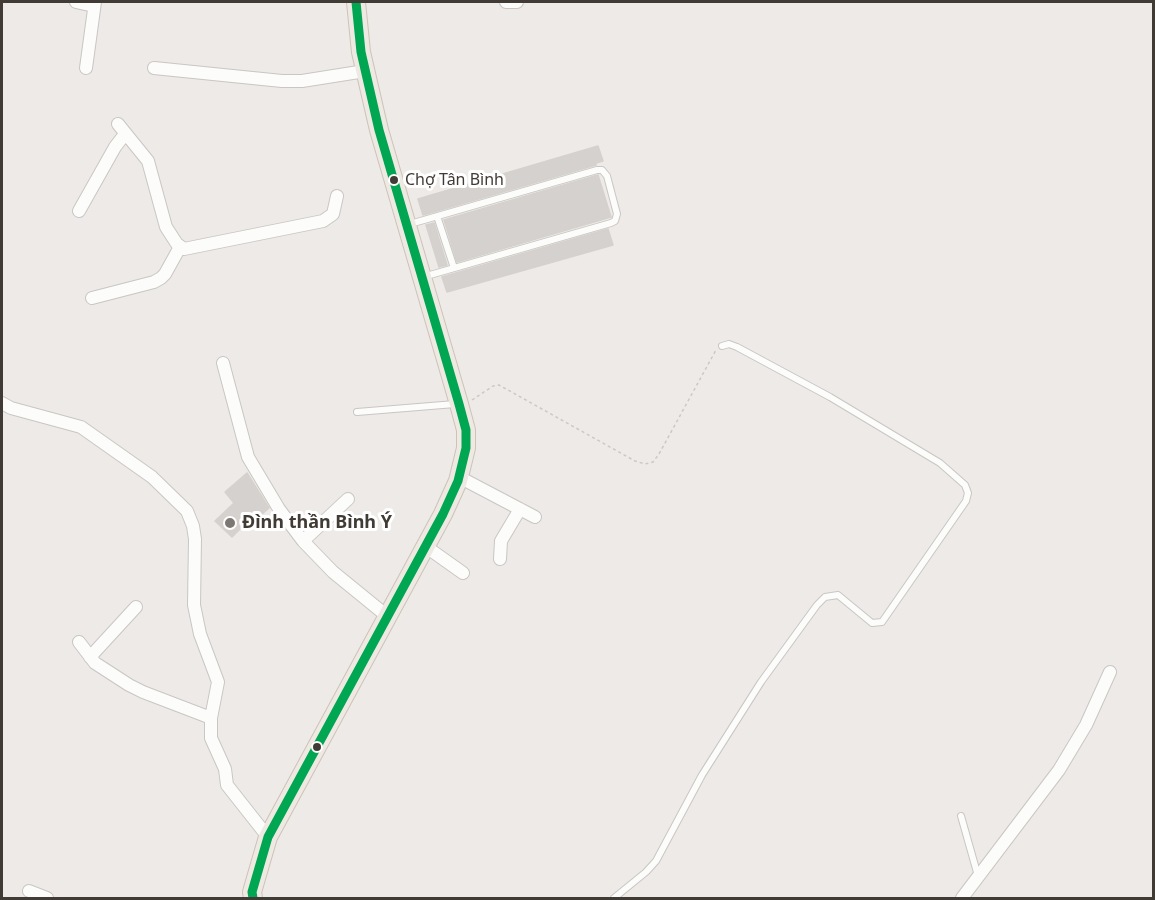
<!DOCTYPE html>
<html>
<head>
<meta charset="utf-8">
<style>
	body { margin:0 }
	#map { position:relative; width:1155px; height:900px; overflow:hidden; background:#edeae7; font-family:"Noto Sans",sans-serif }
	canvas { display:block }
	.frame { position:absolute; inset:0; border:3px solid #413b35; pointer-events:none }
</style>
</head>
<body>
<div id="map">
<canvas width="1155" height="900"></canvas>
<div class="frame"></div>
</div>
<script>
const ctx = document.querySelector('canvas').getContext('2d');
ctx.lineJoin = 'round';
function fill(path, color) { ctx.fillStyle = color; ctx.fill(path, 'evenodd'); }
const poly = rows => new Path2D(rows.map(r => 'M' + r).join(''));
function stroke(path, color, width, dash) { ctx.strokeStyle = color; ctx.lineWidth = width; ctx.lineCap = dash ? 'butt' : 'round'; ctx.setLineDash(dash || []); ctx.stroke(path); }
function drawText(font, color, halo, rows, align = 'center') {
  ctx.font = font + ' "Noto Sans",sans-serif'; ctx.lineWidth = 6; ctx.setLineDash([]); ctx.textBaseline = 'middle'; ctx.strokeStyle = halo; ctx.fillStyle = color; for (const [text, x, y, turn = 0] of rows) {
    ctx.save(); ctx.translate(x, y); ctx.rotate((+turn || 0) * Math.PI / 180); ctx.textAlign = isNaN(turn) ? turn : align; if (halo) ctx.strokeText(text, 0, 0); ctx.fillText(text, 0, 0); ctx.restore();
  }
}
const building = poly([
	[598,146,603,161,596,163,596,165,423,215,418,199,598,146],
	[598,175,611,217,457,262,444,220,598,175],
	[434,223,447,265,439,267,426,225,434,223],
	[608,229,613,245,447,292,442,277,608,229],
	[247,473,269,508,252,523,249,520,232,537,215,521,234,503,225,492,247,473]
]);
const path = poly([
	[472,400,493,386,499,385,635,461,645,464,653,462,659,454,716,350]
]);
const lane = poly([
	[437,216,454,268],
	[410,224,597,170,602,170,607,176,617,214,615,221,611,223,423,277],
	[357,412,455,404],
	[961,816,978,876],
	[614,898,646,872,656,861,702,775,761,682,817,605,825,597,838,595,872,623,882,622,966,501,968,493,965,485,940,463,830,397,737,347,729,344,722,346]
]);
const street = poly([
	[76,2,94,6],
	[506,2,517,2],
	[86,68,95,2],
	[154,68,282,81,302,81,365,71],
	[118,124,148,161,166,227,177,244,184,249,323,221,333,214,337,196],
	[79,211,115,147,125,134],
	[92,298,154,282,161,278,165,274,180,247],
	[223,363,248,457,279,509,303,541],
	[2,403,11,408,81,427,152,477,187,511,193,526,195,539,194,605,200,634,218,682,211,718,211,738,225,769,227,785,268,837],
	[459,477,535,517],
	[348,499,303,541,333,572,387,616],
	[425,546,463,573],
	[500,559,501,541,520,509],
	[79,642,95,663,129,685,143,692,211,718],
	[90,657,136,607],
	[29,891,47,898],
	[962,898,1059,770,1086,725,1110,672]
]);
const primary = poly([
	[253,898,252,892,268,837,443,514,458,481,466,448,466,430,459,404,379,130,361,52,356,2]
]);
const bus1 = poly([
	[253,898,252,892,268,837,443,514,458,481,466,448,466,430,459,404,379,130,361,52,356,2]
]);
const markers = [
	[394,180,5,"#413b35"],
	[230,523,6,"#7d7873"],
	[317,747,5,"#413b35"]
];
const busNames = [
	["Chợ Tân Bình",405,180]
];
const poiNames = [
	["Đình thần Bình Ý",242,523]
];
fill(building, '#d5d1ce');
stroke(building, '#d5d1cd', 1.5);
stroke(lane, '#c9c6c3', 8);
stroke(street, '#c9c6c3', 14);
stroke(primary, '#cdc3b7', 20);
stroke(path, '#cbc9c6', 1.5, [3, 3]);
stroke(lane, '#fcfcfb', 6);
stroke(street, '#fcfcfb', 12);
stroke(primary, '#efe9e3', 18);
stroke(bus1, '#00a651', 9);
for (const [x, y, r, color] of markers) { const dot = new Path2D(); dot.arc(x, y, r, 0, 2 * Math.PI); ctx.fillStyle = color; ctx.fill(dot); stroke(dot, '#fff', 2); }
drawText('16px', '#413b35', '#fff', busNames, 'left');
drawText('bold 18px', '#413b35', '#fff', poiNames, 'left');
</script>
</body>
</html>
